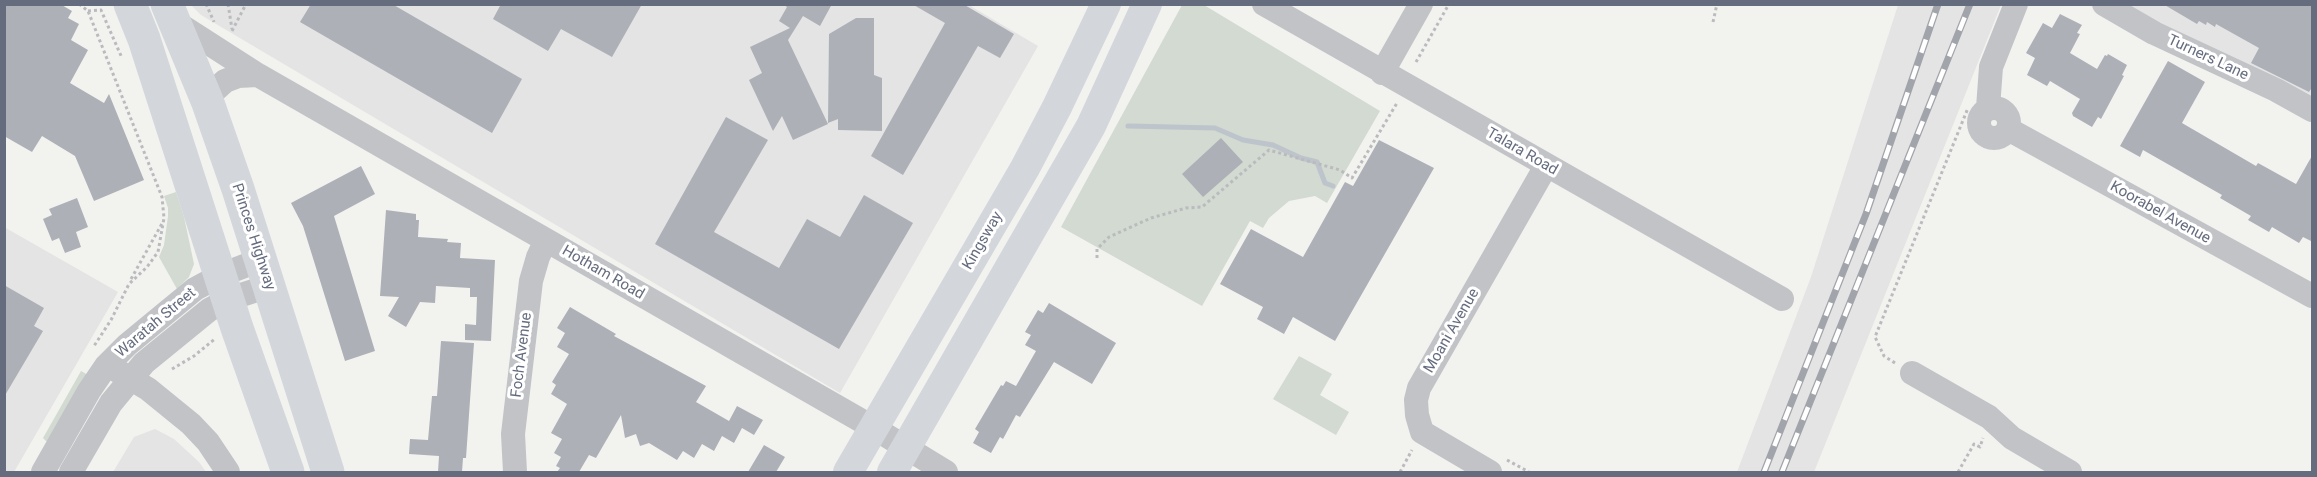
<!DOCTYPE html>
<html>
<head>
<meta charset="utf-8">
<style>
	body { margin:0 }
	#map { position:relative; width:2317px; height:477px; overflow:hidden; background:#f2f3ef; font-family:Roboto,sans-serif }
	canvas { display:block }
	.frame { position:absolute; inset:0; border:6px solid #656c7e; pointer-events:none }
</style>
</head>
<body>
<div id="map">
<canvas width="2317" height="477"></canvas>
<div class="frame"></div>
</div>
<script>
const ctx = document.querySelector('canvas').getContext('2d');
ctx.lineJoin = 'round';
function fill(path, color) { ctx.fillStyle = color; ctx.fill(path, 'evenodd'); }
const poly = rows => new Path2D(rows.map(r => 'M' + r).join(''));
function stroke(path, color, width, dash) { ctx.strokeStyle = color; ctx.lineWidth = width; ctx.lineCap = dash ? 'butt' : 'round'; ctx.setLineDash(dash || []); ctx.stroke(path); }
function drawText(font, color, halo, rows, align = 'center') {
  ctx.font = font + ' Roboto,sans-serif'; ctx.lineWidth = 6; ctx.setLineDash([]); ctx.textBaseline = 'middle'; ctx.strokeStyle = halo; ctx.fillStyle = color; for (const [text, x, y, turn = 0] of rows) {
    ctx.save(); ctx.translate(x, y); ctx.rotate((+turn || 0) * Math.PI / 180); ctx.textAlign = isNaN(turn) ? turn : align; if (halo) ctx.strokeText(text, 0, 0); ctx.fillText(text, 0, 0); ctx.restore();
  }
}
const built = poly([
	[967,4,1038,46,840,393,201,15,191,5],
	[1898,5,2001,5,1814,472,1737,472,1811,277],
	[2113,5,2312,5,2312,102],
	[4,227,118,292,14,472,4,472],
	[155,429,174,439,199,462,206,472,113,472,134,437]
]);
const green = poly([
	[1182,5,1204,5,1380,111,1327,203,1315,196,1289,201,1269,218,1263,228,1250,221,1202,306,1061,227],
	[176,192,184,217,194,264,189,277,177,289,159,257,164,245,168,216,168,208,164,196],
	[1299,356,1332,374,1320,395,1349,412,1336,435,1273,399],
	[81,371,88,375,49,442,46,441,43,438]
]);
const stream = poly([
	[1128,126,1215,128,1243,140,1273,145,1301,158,1317,162,1325,183,1333,186]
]);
const building = poly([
	[4,4,60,4,72,11,68,18,79,24,71,40,88,50,70,83,104,103,109,94,144,180,94,201,75,156,42,136,32,152,4,136],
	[311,4,392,4,522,79,492,133,300,22],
	[501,4,642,4,612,57,561,29,548,51,493,19],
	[783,4,832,4,820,26,803,16,788,40,828,124,793,140,782,116,773,131,749,80,762,73,750,47,790,28,779,21,787,7],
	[912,4,963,4,1014,34,1000,58,978,46,903,175,871,156,945,23],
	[2163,4,2313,4,2313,86,2309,92,2251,63,2259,48,2216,24,2215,27,2207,22,2206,25,2199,21,2197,24],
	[2060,14,2082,25,2077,33,2080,34,2070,53,2097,69,2105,55,2107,56,2108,54,2127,65,2122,75,2124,76,2101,119,2098,117,2092,127,2073,116,2072,113,2080,99,2050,81,2047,86,2027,75,2035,58,2026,53,2043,23,2052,28],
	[856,18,874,18,874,75,882,78,882,131,838,130,838,119,828,123,829,34],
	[2168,61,2205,82,2182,123,2256,166,2258,163,2296,184,2313,154,2313,242,2303,237,2299,243,2272,227,2269,232,2248,220,2251,216,2220,198,2222,195,2143,150,2140,157,2120,146],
	[726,117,768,140,714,232,779,268,807,219,840,237,864,195,913,223,839,349,655,244],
	[1221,138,1243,162,1203,197,1182,174],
	[1379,140,1434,168,1335,341,1293,317,1284,334,1257,319,1263,307,1220,284,1251,229,1303,257,1345,182,1353,186],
	[361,166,375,194,334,216,375,351,345,361,303,226,291,203],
	[77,198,88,227,76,232,81,247,65,253,59,238,52,241,43,219,52,215,49,209],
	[386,210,416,214,416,220,419,220,418,237,448,239,447,242,461,243,460,258,495,260,491,341,465,340,465,324,476,325,477,297,470,297,470,288,436,286,435,303,420,302,406,327,388,316,399,297,380,296],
	[4,285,44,308,34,326,43,331,4,397],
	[1049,303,1116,343,1092,384,1054,362,1020,417,1016,415,1003,439,1000,437,991,453,973,443,979,432,975,429,1001,385,1003,386,1006,381,1016,386,1036,351,1025,345,1031,335,1025,332,1038,310,1043,313],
	[570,307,616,334,614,336,706,386,696,402,729,421,737,406,763,420,754,435,742,428,734,443,722,436,714,451,702,444,694,458,683,451,677,460,649,443,640,446,636,434,625,438,621,415,596,458,589,455,579,472,557,472,560,468,556,466,561,457,554,453,562,439,551,433,567,404,551,394,556,385,552,382,569,354,557,347,565,333,557,328],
	[441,341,474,343,466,458,463,458,462,472,438,472,439,456,409,454,410,439,428,440,432,396,437,396],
	[764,445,785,457,776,472,748,472]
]);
const path = poly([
	[79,4,88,11,162,197,164,218,158,252,147,267,129,284,111,320,94,346],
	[206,4,214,22],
	[228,4,232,29],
	[88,11,101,10,122,58],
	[1713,22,1717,4],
	[232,31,246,4],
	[1416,62,1449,4],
	[1097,258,1097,249,1109,237,1151,218,1186,208,1202,207,1269,150,1340,170,1352,178,1397,103],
	[131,279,164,220],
	[1895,363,1884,356,1875,337,1968,108],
	[172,369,194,356,216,338],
	[1507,460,1529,472],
	[1400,472,1412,450],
	[1958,472,1974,444,1980,447,1983,438]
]);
const minor = poly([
	[1264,4,1782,299],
	[2104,4,2154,33,2276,90,2312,110],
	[174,21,258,75,874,428,946,472],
	[1382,73,1421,4],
	[208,103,214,91,225,81,238,76,258,75],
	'1979 123a15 15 0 1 1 30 0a15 15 0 1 1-30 0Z',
	[1988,108,1991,67,2016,4],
	[2008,129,2312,296],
	[116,370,148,389,191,424,208,442,228,472],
	[1912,373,1989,417,2012,438,2070,472],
	[43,472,89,391,106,366,127,345,195,289,221,275,260,260],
	[71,472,111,403,144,363,209,310,229,299,269,286],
	[515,472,513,434,531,281,538,257,546,240],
	[1490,472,1422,432,1417,415,1416,400,1419,388,1546,166]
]);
const major = poly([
	[848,472,1025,168,1057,107,1106,4],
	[892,472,1091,126,1147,4]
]);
const highway = poly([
	[130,4,144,39,237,328,288,472],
	[167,4,208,103,238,189,328,472]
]);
const rail = poly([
	[1764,472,1866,214,1938,4],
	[1782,472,1970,4]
]);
const streetNames = [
	["Turners Lane",2208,58,25],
	["Talara Road",1522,152,30],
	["Koorabel Avenue",2160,213,29],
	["Princes Highway",253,237,72],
	["Kingsway",983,241,-60],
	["Hotham Road",603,273,30],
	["Waratah Street",156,323,-40],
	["Moani Avenue",1452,331,-60],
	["Foch Avenue",522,355,-83]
];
fill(built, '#e3e4e3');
fill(green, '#d2dad1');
stroke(stream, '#bec4cb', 5);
fill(building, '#adb0b7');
stroke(path, '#babbbe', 3, [3, 3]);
stroke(minor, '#c1c3c7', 24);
stroke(major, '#d3d6db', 30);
stroke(highway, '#d3d6db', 33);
stroke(rail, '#a2a4ab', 7);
stroke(rail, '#fff', 4.5, [14]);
drawText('15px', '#656c7e', '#fff', streetNames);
</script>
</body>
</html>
